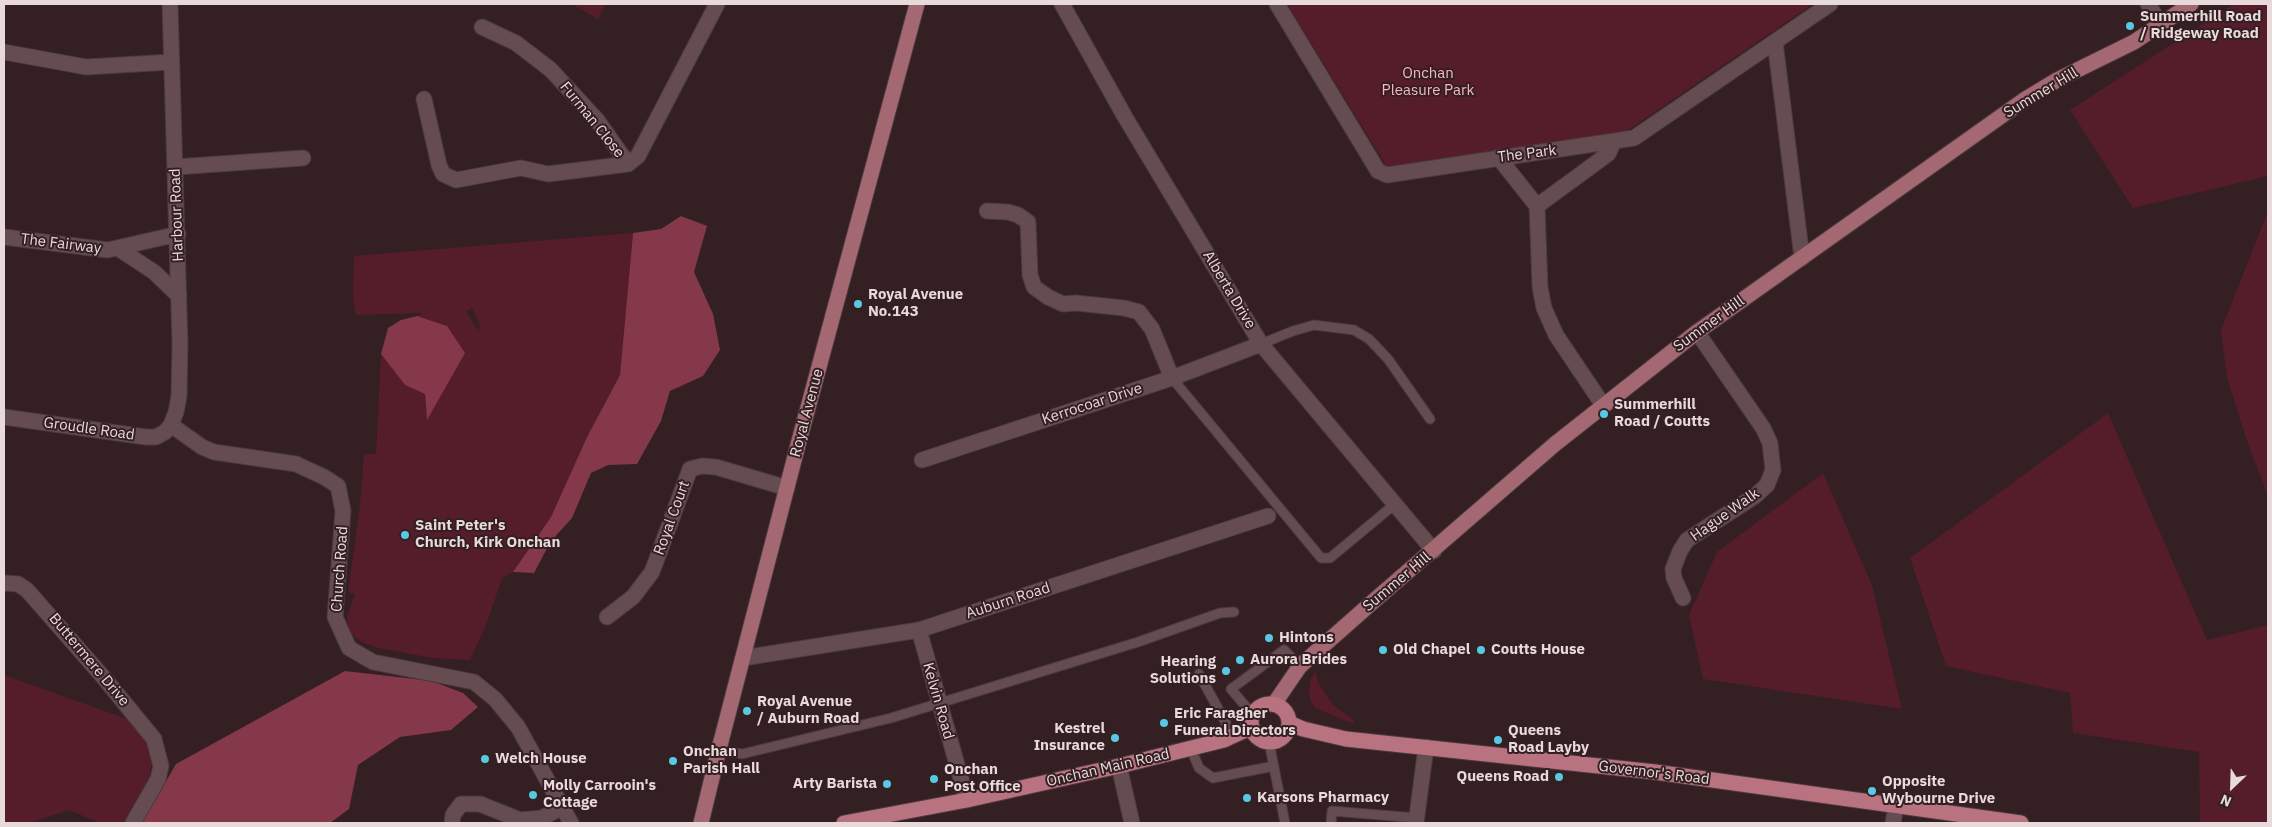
<!DOCTYPE html>
<html>
<head>
<meta charset="utf-8">
<style>
	body { margin:0 }
	#map { position:relative; width:2272px; height:827px; overflow:hidden; background:#341f23; font-family:"IBM Plex Sans",sans-serif }
	canvas { display:block }
	.frame { position:absolute; inset:0; border:5px solid #e8d9db; pointer-events:none }
	.north { position:absolute; left:2207px; top:762px; width:50px; height:50px; -webkit-text-stroke:4px #341f23; paint-order:stroke; rotate:204deg; font-size:14px; font-weight:700; line-height:20px; text-align:center; color:#e8d9db }
	.north::after { content:''; display:block; margin:auto; width:18px; height:22px; background:#e8d9db; clip-path:polygon(50% 0,100% 100%,50% 72%,0 100%) }
</style>
</head>
<body>
<div id="map">
<canvas width="2272" height="827"></canvas>
<div class="frame"></div>
<div class="north">N</div>
</div>
<script>
const ctx = document.querySelector('canvas').getContext('2d');
ctx.lineJoin = 'round';
function fill(path, color) { ctx.fillStyle = color; ctx.fill(path, 'evenodd'); }
const poly = rows => new Path2D(rows.map(r => 'M' + r).join(''));
function stroke(path, color, width, dash) { ctx.strokeStyle = color; ctx.lineWidth = width; ctx.lineCap = dash ? 'butt' : 'round'; ctx.setLineDash(dash || []); ctx.stroke(path); }
function drawText(font, color, halo, rows, align = 'center') {
  ctx.font = font + ' "IBM Plex Sans",sans-serif'; ctx.lineWidth = 4; ctx.setLineDash([]); ctx.textBaseline = 'middle'; ctx.strokeStyle = halo; ctx.fillStyle = color; for (const [text, x, y, turn = 0] of rows) {
    ctx.save(); ctx.translate(x, y); ctx.rotate((+turn || 0) * Math.PI / 180); ctx.textAlign = isNaN(turn) ? turn : align; if (halo) ctx.strokeText(text, 0, 0); ctx.fillText(text, 0, 0); ctx.restore();
  }
}
const green = poly([
	[571,4,606,4,598,19],
	[1287,4,1813,4,1618,137,1387,167],
	[2234,4,2268,4,2268,176,2133,208,2070,110],
	[2268,211,2268,496,2248,444,2227,378,2221,330],
	[633,233,620,375,587,437,551,517,513,572,502,579,485,628,470,660,432,658,374,647,362,642,354,636,349,628,347,616,355,594,348,592,360,505,364,454,376,454,381,354,405,385,425,394,427,419,447,326,417,316,422,313,356,315,353,298,354,256],
	[472,308,480,326,478,331,466,311],
	[2108,413,2207,640,2268,625,2268,823,2200,823,2199,752,2073,733,2070,693,1946,666,1910,558],
	[1823,473,1872,585,1902,709,1703,679,1689,615,1717,552],
	[1315,671,1319,684,1333,705,1353,719,1354,724,1315,708,1310,700,1309,691,1310,681],
	[4,675,130,720,148,743,152,762,149,777,124,823,100,823,69,810,29,823,4,823]
]);
const forest = poly([
	[681,216,707,226,694,272,713,314,720,350,703,376,670,391,661,421,637,464,608,465,591,473,572,518,551,541,534,573,513,572,551,517,587,437,620,375,633,233,661,229],
	[417,316,447,326,465,353,427,420,425,394,405,385,381,354,388,328,401,320],
	[345,671,432,681,463,693,478,707,451,730,400,737,358,765,349,809,330,823,142,823,176,764]
]);
const service = poly([
	[1261,344,1293,331,1314,325,1354,330,1369,339,1388,359,1430,419],
	[1172,378,1321,558,1330,558,1395,504],
	[1199,674,1226,723,1224,740],
	[1253,715,1231,689,1284,650,1300,666],
	[1269,742,1285,823],
	[719,749,742,754,891,718,1138,642,1220,613,1234,612],
	[1191,749,1199,768,1213,778,1274,766],
	[1331,823,1332,811,1417,818]
]);
const minor = poly([
	[1062,4,1125,117,1261,344,1434,551],
	[1277,4,1378,171,1387,175,1634,138,1830,4],
	[2148,4,2161,25],
	[482,27,516,43,551,70,597,120,628,164],
	[1775,42,1802,258],
	[4,52,86,67,171,62],
	[424,99,439,165,443,174,456,180,521,168,548,174,628,164,638,156,717,4],
	[1498,157,1537,206,1540,287,1544,308,1556,335,1603,405],
	[176,167,303,158],
	[1537,206,1608,154,1614,142],
	[987,211,1008,212,1018,215,1028,222,1030,275,1034,287,1048,297,1063,304,1076,303,1124,308,1139,312,1152,329,1172,378],
	[4,237,108,250,178,234],
	[119,249,154,272,179,296],
	[4,417,146,437,156,437,165,432,171,425],
	[922,460,1172,378,1261,344],
	[4,583,18,584,27,590,104,678,154,739,161,766,158,779,133,823],
	[1683,598,1674,578,1673,569,1680,551,1687,540,1755,496,1767,485,1773,470,1770,443,1763,428,1697,332],
	[607,617,633,597,652,572,690,469,702,466,716,467,787,488],
	[919,630,967,800],
	[743,658,919,630,1268,516],
	[1119,766,1132,823],
	[452,823,453,815,461,804,480,804,520,820,542,818,562,807],
	[1416,823,1426,747],
	[1893,823,1896,806]
]);
const secondary = poly([
	[170,4,180,344,179,396,176,412,171,425,202,447,214,452,296,464,324,477,338,486,343,511,335,617,349,648,373,662,474,682,495,699,518,727,571,823]
]);
const primary = poly([
	[1274,704,1300,666,1376,599,1555,444,1697,332,2024,100,2057,80,2134,42,2191,4],
	[701,823,719,749,799,441,917,4]
]);
const trunk = poly([
	'1251 723a19 19 0 1 1 38 0a19 19 0 1 1-38 0Z',
	[1289,723,1303,729,1346,739,1655,772,2021,823],
	[844,823,967,800,1119,766,1224,740,1252,727]
]);
const markers = [
	[2130,26,5,"#59c8e5"],
	[858,304,5,"#59c8e5"],
	[1604,414,5,"#59c8e5"],
	[405,535,5,"#59c8e5"],
	[1269,638,5,"#59c8e5"],
	[1383,650,5,"#59c8e5"],
	[1481,650,5,"#59c8e5"],
	[1240,660,5,"#59c8e5"],
	[1226,671,5,"#59c8e5"],
	[747,711,5,"#59c8e5"],
	[1164,723,5,"#59c8e5"],
	[1115,738,5,"#59c8e5"],
	[1498,740,5,"#59c8e5"],
	[485,759,5,"#59c8e5"],
	[673,761,5,"#59c8e5"],
	[1559,777,5,"#59c8e5"],
	[934,779,5,"#59c8e5"],
	[887,784,5,"#59c8e5"],
	[1872,791,5,"#59c8e5"],
	[533,795,5,"#59c8e5"],
	[1247,798,5,"#59c8e5"]
];
const poiNames = [
	["Summerhill Road",2140,17],
	["/ Ridgeway Road",2140,34],
	["Royal Avenue",868,295],
	["No.143",868,312],
	["Summerhill",1614,405],
	["Road / Coutts",1614,422],
	["Saint Peter's",415,526],
	["Church, Kirk Onchan",415,543],
	["Hintons",1279,638],
	["Old Chapel",1393,650],
	["Coutts House",1491,650],
	["Aurora Brides",1250,660],
	["Hearing",1216,662,"right"],
	["Solutions",1216,679,"right"],
	["Royal Avenue",757,702],
	["/ Auburn Road",757,719],
	["Eric Faragher",1174,714],
	["Funeral Directors",1174,731],
	["Kestrel",1105,729,"right"],
	["Insurance",1105,746,"right"],
	["Queens",1508,731],
	["Road Layby",1508,748],
	["Onchan",683,752],
	["Parish Hall",683,769],
	["Welch House",495,759],
	["Onchan",944,770],
	["Post Office",944,787],
	["Queens Road",1549,777,"right"],
	["Opposite",1882,782],
	["Wybourne Drive",1882,799],
	["Arty Barista",877,784,"right"],
	["Molly Carrooin's",543,786],
	["Cottage",543,803],
	["Karsons Pharmacy",1257,798]
];
const parkNames = [
	["Onchan",1428,74],
	["Pleasure Park",1428,91]
];
const streetNames = [
	["Summer Hill",2041,93,-31],
	["Furman Close",592,120,51],
	["The Park",1527,154,-7],
	["Harbour Road",177,215,-92],
	["The Fairway",61,244,7],
	["Alberta Drive",1229,290,59],
	["Summer Hill",1709,324,-36],
	["Kerrocoar Drive",1092,404,-18],
	["Royal Avenue",807,413,-75],
	["Groudle Road",89,429,8],
	["Hague Walk",1725,515,-35],
	["Royal Court",672,518,-70],
	["Church Road",340,569,-86],
	["Summer Hill",1397,582,-40],
	["Auburn Road",1008,601,-18],
	["Buttermere Drive",89,660,50],
	["Kelvin Road",938,701,74],
	["Onchan Main Road",1108,768,-13],
	["Governor's Road",1654,773,7]
];
fill(green, '#551c2a');
fill(forest, '#84384a');
stroke(service, '#4b3a3e', 11);
stroke(minor, '#4b3a3e', 17);
stroke(secondary, '#4b3a3e', 17);
stroke(primary, '#4b3a3e', 17);
stroke(trunk, '#4b3a3e', 17);
stroke(service, '#644c50', 9);
stroke(minor, '#644c50', 15);
stroke(secondary, '#644c50', 15);
stroke(primary, '#a46873', 15);
stroke(trunk, '#b9727f', 15);
for (const [x, y, r, color] of markers) { const dot = new Path2D(); dot.arc(x, y, r, 0, 2 * Math.PI); ctx.fillStyle = color; ctx.fill(dot); stroke(dot, '#341f23', 2); }
drawText('bold 15px', '#e8d9db', '#341f23', poiNames, 'left');
drawText('15px', '#fab5c1', '#341f23', parkNames);
drawText('15px', '#e8d9db', '#341f23', streetNames);
</script>
</body>
</html>
